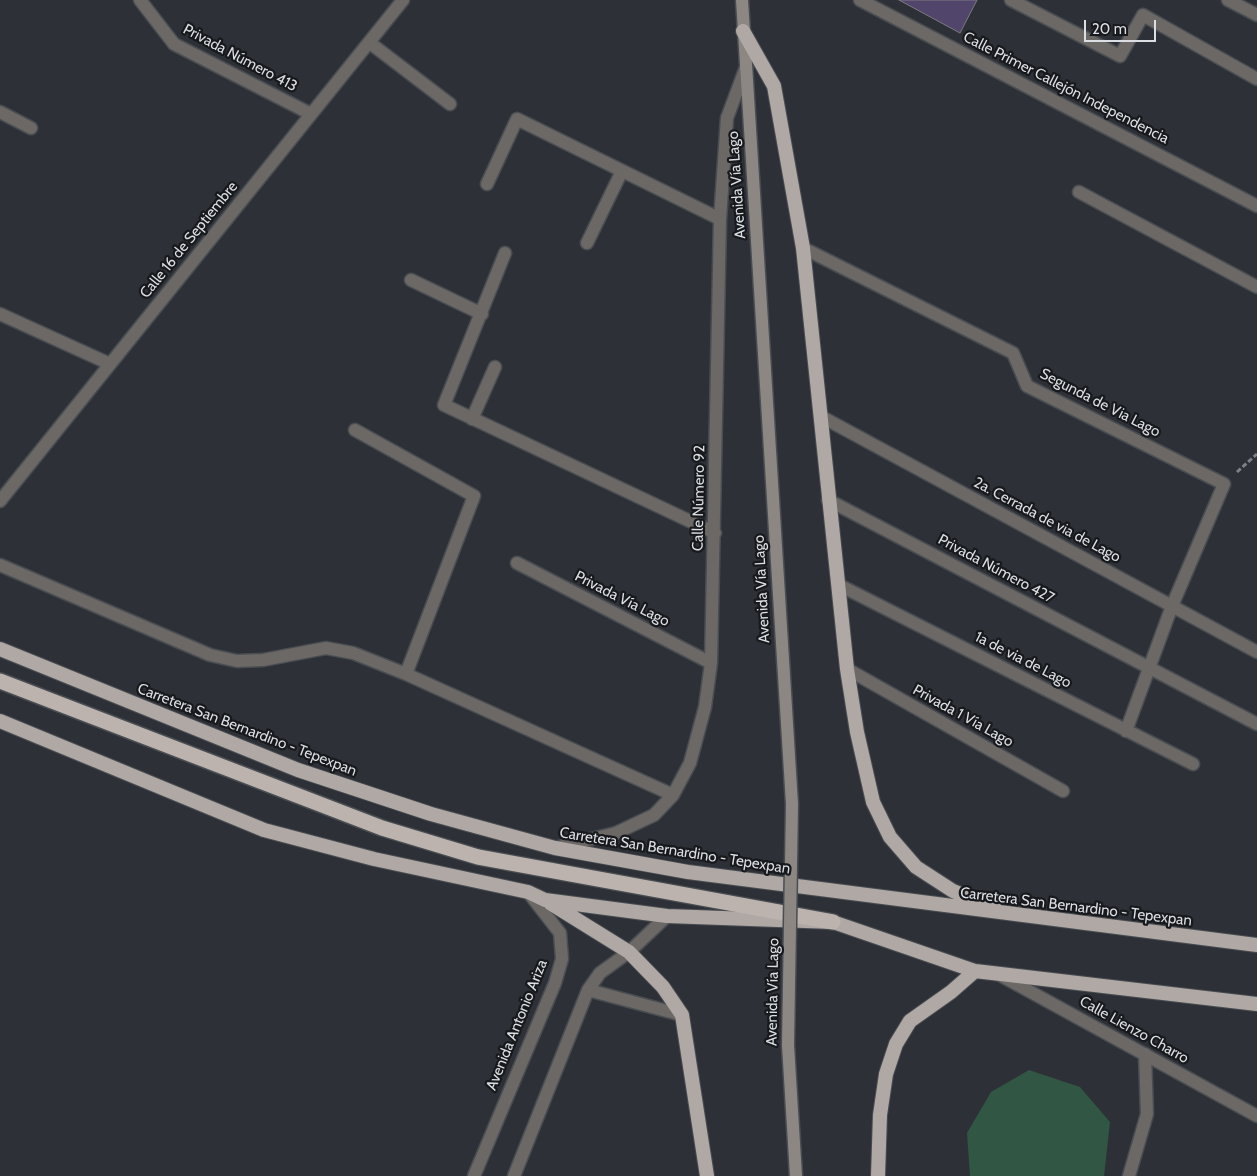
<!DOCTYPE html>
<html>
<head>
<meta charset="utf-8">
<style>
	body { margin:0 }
	#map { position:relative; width:1257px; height:1176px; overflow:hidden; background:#2d3137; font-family:Cabin,sans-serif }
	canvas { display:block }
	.scale { position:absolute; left:1084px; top:20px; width:72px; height:22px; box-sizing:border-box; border:2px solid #dbdee2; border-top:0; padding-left:6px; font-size:15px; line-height:18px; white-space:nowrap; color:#dbdee2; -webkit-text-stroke:4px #17191c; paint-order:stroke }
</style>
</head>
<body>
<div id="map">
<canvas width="1257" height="1176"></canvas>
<div class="scale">20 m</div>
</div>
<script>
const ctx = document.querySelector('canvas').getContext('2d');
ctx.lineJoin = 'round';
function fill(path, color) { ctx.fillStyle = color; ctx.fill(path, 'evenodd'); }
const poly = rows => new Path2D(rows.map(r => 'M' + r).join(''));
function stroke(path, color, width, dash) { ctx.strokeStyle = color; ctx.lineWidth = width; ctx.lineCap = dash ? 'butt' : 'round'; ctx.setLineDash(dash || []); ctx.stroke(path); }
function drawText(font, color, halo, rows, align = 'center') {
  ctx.font = font + ' Cabin,sans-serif'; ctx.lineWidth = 4.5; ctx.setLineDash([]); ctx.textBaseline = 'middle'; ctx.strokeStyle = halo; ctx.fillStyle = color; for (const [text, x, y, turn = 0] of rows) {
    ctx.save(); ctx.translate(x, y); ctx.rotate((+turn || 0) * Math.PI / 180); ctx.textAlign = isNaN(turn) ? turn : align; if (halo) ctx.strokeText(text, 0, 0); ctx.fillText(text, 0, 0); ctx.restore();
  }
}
const green = poly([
	[1029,1070,1080,1087,1110,1122,1104,1176,970,1176,967,1133,991,1092]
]);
const building = poly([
	[899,0,977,0,960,33,899,0]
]);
const path = poly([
	[1237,472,1257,454]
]);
const service = poly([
	[1129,1176,1147,1114,1145,1054]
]);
const minor = poly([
	[140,0,174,44,311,114],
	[860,0,1257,206],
	[1011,0,1120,56,1143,15,1257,79],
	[1228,0,1257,15],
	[370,43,450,104],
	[0,112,31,128],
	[487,184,517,119,720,219],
	[1079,192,1257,287],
	[587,243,622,171],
	[803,248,1013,353,1027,386,1224,484,1172,606,1126,731],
	[505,253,444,405,715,533],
	[411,280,482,314],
	[0,314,110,364],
	[822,417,1257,652],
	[472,419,495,367],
	[355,430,474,496,406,674],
	[828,500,1257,724],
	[517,563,711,663],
	[0,565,210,655,237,661,263,660,326,648,353,653,406,674,673,795],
	[839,585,1193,764],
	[847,669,1063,791],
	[555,848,616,833,654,815,673,795,690,763,705,707,711,663,720,219,727,118,746,67],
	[998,974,1257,1116],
	[588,990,682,1015],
	[474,1176,555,983,562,959,560,933,528,892],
	[514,1176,588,990,600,973,629,952,667,916]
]);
const tertiary = poly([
	[0,501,403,0]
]);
const secondary = poly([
	[742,0,792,804],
	[788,1045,796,1176]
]);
const trunk = poly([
	[743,31,774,86,803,248,847,669,857,732,873,802,890,837,916,867,953,891,995,908],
	[0,649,298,770,431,814,555,848,688,872,1257,945],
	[0,721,264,830,374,859,528,892,545,900,667,916,833,922,975,971,1257,1004],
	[550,903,629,952,663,987,682,1015,707,1176],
	[878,1176,880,1115,886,1074,896,1044,910,1021,951,992,975,971]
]);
const motorway = poly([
	[0,681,382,828,478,857,833,922]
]);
const secondaryBridge = poly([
	[788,1045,792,804]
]);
const streetNames = [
	["Privada Número 413",240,58,28],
	["Calle Primer Callejón Independencia",1066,88,27],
	["Avenida Vía Lago",737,185,-94],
	["Calle 16 de Septiembre",189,240,-51],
	["Segunda de Via Lago",1100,403,27],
	["Calle Número 92",699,498,-89],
	["2a. Cerrada de via de Lago",1047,520,28],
	["Privada Número 427",996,569,28],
	["Avenida Vía Lago",762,589,-93],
	["Privada Vía Lago",622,599,27],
	["1a de via de Lago",1023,660,27],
	["Privada 1 Vía Lago",963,716,29],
	["Carretera San Bernardino - Tepexpan",247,730,21],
	["Carretera San Bernardino - Tepexpan",675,851,9],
	["Carretera San Bernardino - Tepexpan",1076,907,7],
	["Avenida Vía Lago",773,992,-89],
	["Avenida Antonio Ariza",517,1025,-68],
	["Calle Lienzo Charro",1134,1030,29]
];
fill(green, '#315643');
fill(building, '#51456b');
stroke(building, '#7d7a82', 1);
stroke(service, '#494d52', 15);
stroke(minor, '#494d52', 15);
stroke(tertiary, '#494d52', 15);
stroke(secondary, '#494d52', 15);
stroke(trunk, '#494d52', 16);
stroke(motorway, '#494d52', 18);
stroke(path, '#7e8186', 3, [5, 2.5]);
stroke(service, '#6b6866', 12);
stroke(minor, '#6b6866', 12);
stroke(tertiary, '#6b6866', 12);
stroke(secondary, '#8c8783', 12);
stroke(trunk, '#b0a8a4', 14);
stroke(motorway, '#bcb3ae', 15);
stroke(secondaryBridge, '#494d52', 15, []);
stroke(secondaryBridge, '#8c8783', 12);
drawText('15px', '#dbdee2', '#17191c', streetNames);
</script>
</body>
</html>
